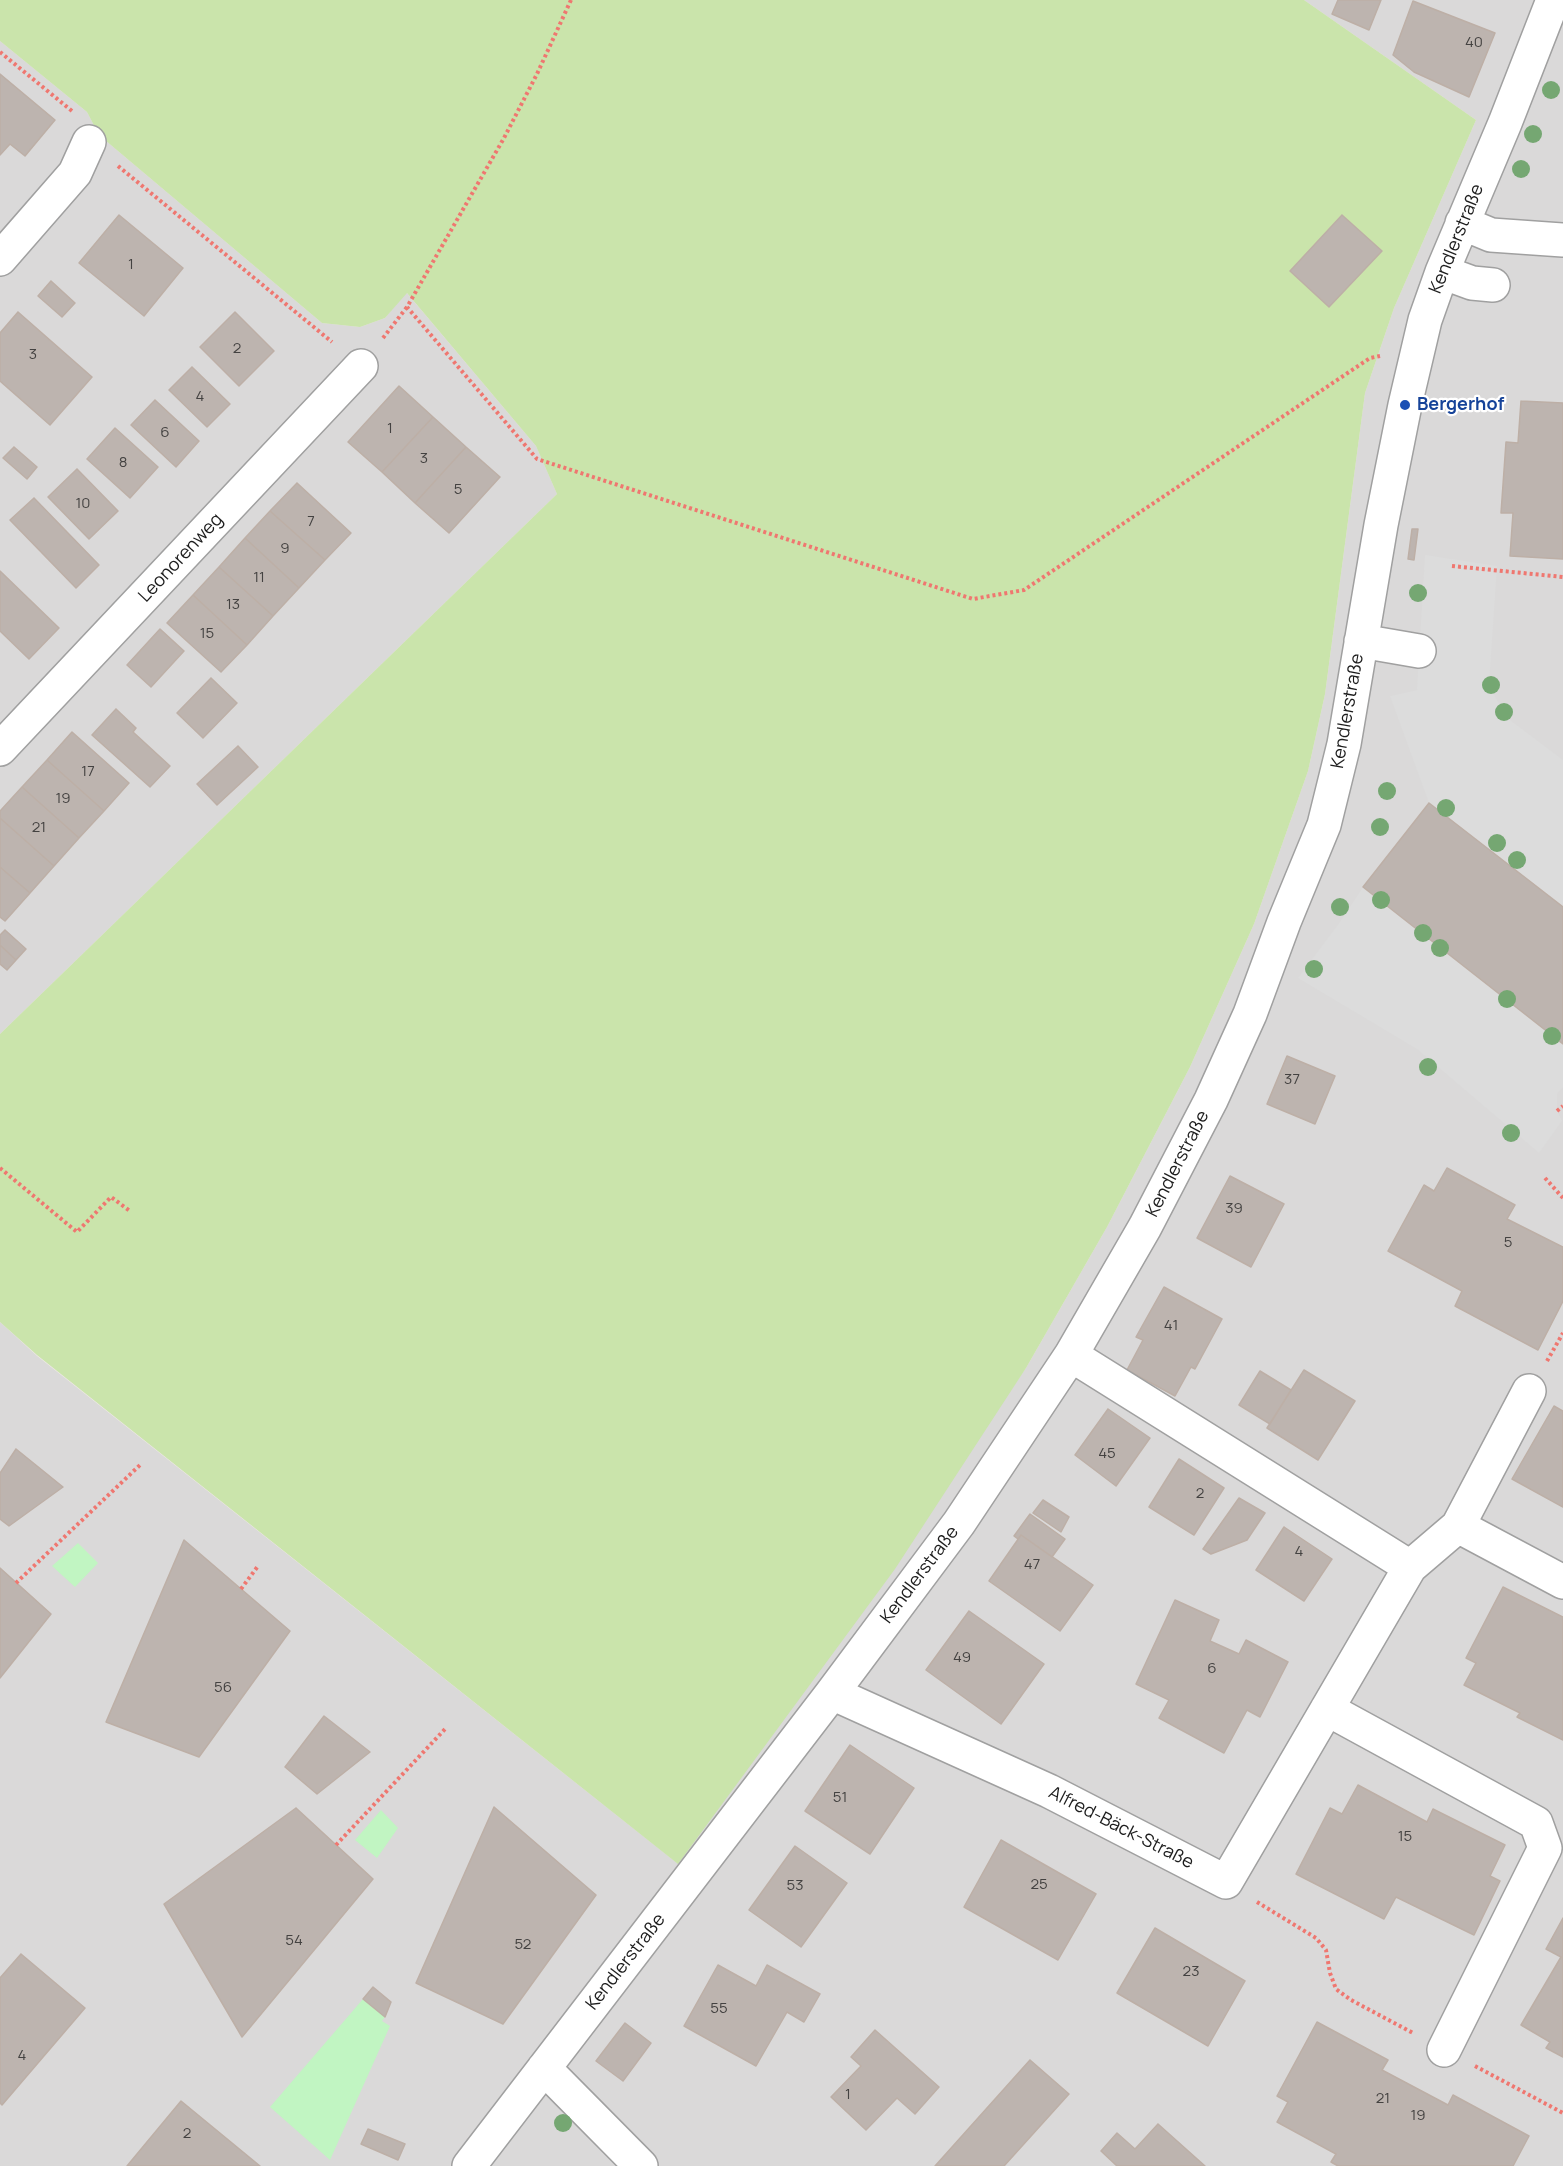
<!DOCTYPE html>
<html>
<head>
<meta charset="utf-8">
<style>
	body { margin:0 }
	canvas { display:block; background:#ece8e2 }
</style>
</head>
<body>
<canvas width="1563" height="2166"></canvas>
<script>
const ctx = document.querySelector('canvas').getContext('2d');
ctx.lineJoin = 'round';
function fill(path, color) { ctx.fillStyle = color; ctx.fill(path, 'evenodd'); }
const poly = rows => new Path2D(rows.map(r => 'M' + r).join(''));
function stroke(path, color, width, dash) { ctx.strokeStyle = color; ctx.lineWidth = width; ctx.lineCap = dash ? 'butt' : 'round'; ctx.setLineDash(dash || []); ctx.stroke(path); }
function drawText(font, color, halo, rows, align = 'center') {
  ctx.font = font + ' Manrope,sans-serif'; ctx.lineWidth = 4.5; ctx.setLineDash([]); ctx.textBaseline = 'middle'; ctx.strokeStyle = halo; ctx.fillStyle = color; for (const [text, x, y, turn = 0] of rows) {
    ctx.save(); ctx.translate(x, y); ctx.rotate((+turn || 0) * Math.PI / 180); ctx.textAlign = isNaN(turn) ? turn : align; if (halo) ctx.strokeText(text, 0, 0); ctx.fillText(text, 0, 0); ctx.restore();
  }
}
const residential = poly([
	[1304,0,1563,0,1563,2166,0,2166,0,1322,37,1356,677,1863,1026,1368,1107,1227,1190,1067,1254,924,1308,771,1325,694,1365,393,1394,308,1476,120],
	[0,41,87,112,99,135,322,323,360,327,385,318,406,292,536,446,557,494,0,1034]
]);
const grass = poly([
	[0,0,1304,0,1476,120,1394,308,1365,393,1325,694,1308,771,1254,924,1190,1067,1107,1227,1026,1368,895,1569,678,1864,37,1355,0,1322,0,1034,557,494,536,446,407,293,385,318,360,327,322,323,99,135,87,112,0,41]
]);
const park = poly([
	[78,1543,98,1563,75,1587,52,1566],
	[381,1810,398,1828,377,1858,355,1840],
	[363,1999,385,2017,382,2021,390,2026,330,2160,270,2107]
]);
const parking = poly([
	[1425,555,1497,566,1489,685,1506,717,1563,760,1563,1087,1557,1094,1557,1111,1562,1121,1539,1153,1417,1049,1298,978,1337,926,1363,887,1429,803,1390,696,1417,690]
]);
const building = poly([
	[1338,0,1381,0,1369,30,1332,14,1338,0],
	[1413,1,1495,33,1469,97,1414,72,1393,55,1413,1],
	[0,74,55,120,25,156,10,144,0,155,0,74],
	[119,215,183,268,144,316,79,263,119,215],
	[1342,215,1382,251,1329,307,1290,271,1342,215],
	[51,281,75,303,62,317,38,296,51,281],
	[18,312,92,377,50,425,0,381,0,333,18,312],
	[235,312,274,351,239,386,200,347,235,312],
	[192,367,230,404,207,427,169,390,192,367],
	[399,386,433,417,382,472,348,442,399,386],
	[155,400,199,441,176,467,131,425,155,400],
	[1521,401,1563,403,1563,559,1510,556,1513,513,1501,513,1506,442,1518,443,1521,401],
	[433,417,466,447,415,503,382,472,433,417],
	[115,428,158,467,130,498,87,459,115,428],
	[14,447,37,467,27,479,3,458,14,447],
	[466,447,500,477,449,533,415,503,466,447],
	[77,469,118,511,89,539,48,497,77,469],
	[297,483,351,533,325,560,270,511,297,483],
	[34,498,99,565,76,588,10,520,34,498],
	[270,511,325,560,299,588,245,538,270,511],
	[1412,529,1418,529,1414,560,1408,559,1412,529],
	[245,538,299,588,273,616,219,567,245,538],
	[219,567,273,616,247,645,193,595,219,567],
	[0,571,59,628,29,659,0,631,0,571],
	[193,595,247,645,221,672,167,623,193,595],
	[160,629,184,651,151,687,127,665,160,629],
	[211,678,237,703,203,738,177,713,211,678],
	[116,709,136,728,133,732,170,766,150,787,92,735,116,709],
	[72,732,129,783,104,811,47,760,72,732],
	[238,746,258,767,217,805,197,784,238,746],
	[47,760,104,811,79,838,22,787,47,760],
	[22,787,79,838,54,866,0,818,0,811,22,787],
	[1429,803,1563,907,1563,1044,1363,887,1429,803],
	[0,818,54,866,30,893,0,867,0,818],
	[0,867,30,893,5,921,0,917,0,867],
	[5,930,26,949,16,960,0,945,0,935,5,930],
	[0,945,16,960,7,970,0,964,0,945],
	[1287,1056,1335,1076,1315,1124,1267,1104,1287,1056],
	[1447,1168,1515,1205,1507,1219,1563,1247,1563,1301,1538,1350,1455,1306,1462,1291,1388,1251,1424,1185,1434,1191,1447,1168],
	[1230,1176,1284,1204,1251,1267,1197,1238,1230,1176],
	[1164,1287,1222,1319,1195,1369,1191,1367,1175,1396,1127,1370,1143,1340,1136,1337,1164,1287],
	[1304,1370,1355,1401,1318,1460,1267,1428,1304,1370],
	[1260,1371,1291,1390,1270,1424,1239,1405,1260,1371],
	[1554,1406,1563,1411,1563,1507,1512,1479,1554,1406],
	[1108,1409,1150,1438,1116,1486,1075,1455,1108,1409],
	[16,1449,63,1487,9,1526,0,1519,0,1473,16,1449],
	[1179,1459,1224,1488,1194,1535,1149,1507,1179,1459],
	[1239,1498,1265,1513,1247,1540,1211,1554,1203,1549,1239,1498],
	[1043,1500,1069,1517,1061,1532,1033,1513,1043,1500],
	[1030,1514,1065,1539,1052,1557,1021,1535,1018,1539,1014,1536,1030,1514],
	[1284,1527,1332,1559,1304,1601,1256,1570,1284,1527],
	[1021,1535,1093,1585,1060,1631,989,1581,1021,1535],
	[184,1540,290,1631,199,1757,106,1722,184,1540],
	[0,1568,51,1614,0,1678,0,1568],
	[1503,1587,1563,1617,1563,1740,1517,1717,1520,1713,1464,1685,1476,1663,1466,1658,1503,1587],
	[1175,1600,1219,1620,1210,1641,1239,1654,1246,1640,1288,1662,1260,1717,1247,1710,1224,1753,1159,1718,1169,1700,1136,1684,1175,1600],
	[969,1611,1044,1664,1001,1724,926,1670,969,1611],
	[324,1716,370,1752,317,1794,285,1767,324,1716],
	[850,1745,914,1788,870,1854,805,1811,850,1745],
	[1358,1785,1427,1822,1433,1809,1505,1845,1490,1876,1500,1881,1474,1935,1396,1897,1384,1919,1296,1874,1330,1808,1342,1814,1358,1785],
	[494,1807,596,1895,503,2024,416,1983,494,1807],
	[296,1808,373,1879,242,2037,164,1904,296,1808],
	[1001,1840,1096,1894,1058,1960,964,1907,1001,1840],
	[795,1846,847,1883,801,1947,749,1910,795,1846],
	[1563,1918,1563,2057,1546,2048,1550,2042,1521,2025,1561,1957,1546,1949,1563,1918],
	[1155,1928,1245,1981,1208,2046,1117,1993,1155,1928],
	[21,1954,85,2008,2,2105,0,2103,0,1978,21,1954],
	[718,1965,756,1986,767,1965,820,1994,804,2022,787,2012,756,2066,684,2026,718,1965],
	[373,1987,391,2002,385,2017,363,1999,373,1987],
	[1317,2022,1388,2060,1382,2070,1448,2105,1453,2095,1529,2136,1513,2166,1338,2166,1331,2162,1336,2154,1277,2122,1288,2102,1277,2096,1317,2022],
	[625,2023,651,2043,623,2081,596,2061,625,2023],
	[875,2030,939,2087,915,2114,897,2098,866,2130,831,2097,861,2066,851,2057,875,2030],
	[1030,2060,1069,2094,1004,2166,935,2166,1030,2060],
	[181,2101,260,2166,127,2166,181,2101],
	[1158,2124,1205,2166,1117,2166,1101,2151,1117,2133,1135,2149,1158,2124],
	[368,2129,405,2144,398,2160,361,2144,368,2129]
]);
const path = poly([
	[571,0,537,74,504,138,407,307,537,459,973,599,1024,590,1370,358,1380,356],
	[0,52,72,111],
	[118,166,332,342],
	[383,338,407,307],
	[1452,566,1563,577],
	[1557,1111,1563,1106],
	[0,1168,77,1232,111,1197,130,1211],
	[1545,1178,1563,1198],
	[1547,1361,1563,1333],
	[16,1583,140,1465],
	[241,1589,258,1566],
	[336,1845,446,1728],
	[1257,1902,1316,1938,1326,1950,1330,1973,1336,1989,1351,2000,1413,2033],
	[1475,2066,1563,2113]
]);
const minor = poly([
	[1462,223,1491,235,1563,240],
	[0,259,75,173,89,142],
	[1442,272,1472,283,1493,285],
	[1361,641,1419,651],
	[0,749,361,366],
	[1071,1355,1410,1567,1458,1526,1529,1391],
	[1458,1526,1563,1582],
	[832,1693,1049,1791,1226,1882,1410,1567],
	[1327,1709,1536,1823,1545,1848,1444,2050],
	[544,2068,641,2166],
	[469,2166,832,1693,959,1523,1071,1355,1145,1227,1211,1100,1250,1014,1284,922,1324,825,1344,744,1381,525,1405,405,1425,320,1442,272,1505,123,1553,0]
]);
const trees = [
	[1551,90],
	[1533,134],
	[1521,169],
	[1418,593],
	[1491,685],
	[1504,712],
	[1387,791],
	[1446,808],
	[1380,827],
	[1497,843],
	[1517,860],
	[1381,900],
	[1340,907],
	[1423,933],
	[1440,948],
	[1314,969],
	[1507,999],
	[1552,1036],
	[1428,1067],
	[1511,1133],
	[563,2123]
];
const markers = [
	[1405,405,6,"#1a4fb4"]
];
const numberNames = [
	["40",1474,43],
	["1",131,265],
	["2",237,349],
	["3",33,355],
	["4",200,397],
	["1",390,429],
	["6",165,433],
	["3",424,459],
	["8",123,463],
	["5",458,490],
	["10",83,504],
	["7",311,522],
	["9",285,549],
	["11",259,578],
	["13",233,605],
	["15",207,634],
	["17",88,772],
	["19",63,799],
	["21",39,828],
	["37",1292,1080],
	["39",1234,1209],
	["5",1508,1243],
	["41",1171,1326],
	["45",1107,1454],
	["2",1200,1494],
	["4",1299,1552],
	["47",1032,1565],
	["49",962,1658],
	["6",1212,1669],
	["56",223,1688],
	["51",840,1798],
	["15",1405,1837],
	["25",1039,1885],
	["53",795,1886],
	["54",294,1941],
	["52",523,1945],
	["23",1191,1972],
	["55",719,2009],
	["4",22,2056],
	["1",848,2095],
	["21",1383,2099],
	["19",1418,2116],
	["2",187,2134]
];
const streetNames = [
	["Kendlerstraße",1457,239,-68],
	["Leonorenweg",181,558,-47],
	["Kendlerstraße",1348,711,-80],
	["Kendlerstraße",1178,1164,-63],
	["Kendlerstraße",920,1575,-53],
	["Alfred-Bäck-Straße",1121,1828,27],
	["Kendlerstraße",626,1962,-52]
];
const transitNames = [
	["Bergerhof",1417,405]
];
fill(residential, '#dad9d9');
fill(grass, '#cae4ab');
fill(park, '#c1f5c2');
fill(parking, '#dcdcdc');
fill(building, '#bdb4af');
stroke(building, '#bdafa6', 1.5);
stroke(minor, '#a0a0a0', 36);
stroke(path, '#ef7770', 4, [3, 3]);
stroke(minor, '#fff', 33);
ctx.fillStyle = '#75a772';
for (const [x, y] of trees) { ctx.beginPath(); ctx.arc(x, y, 9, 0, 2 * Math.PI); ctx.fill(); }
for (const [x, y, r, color] of markers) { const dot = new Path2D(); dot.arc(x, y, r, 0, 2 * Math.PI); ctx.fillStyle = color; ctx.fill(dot); stroke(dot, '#fff', 2); }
drawText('15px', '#444241', null, numberNames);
drawText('18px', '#1c1c1c', '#fff', streetNames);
drawText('bold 18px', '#164399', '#fff', transitNames, 'left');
</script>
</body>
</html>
